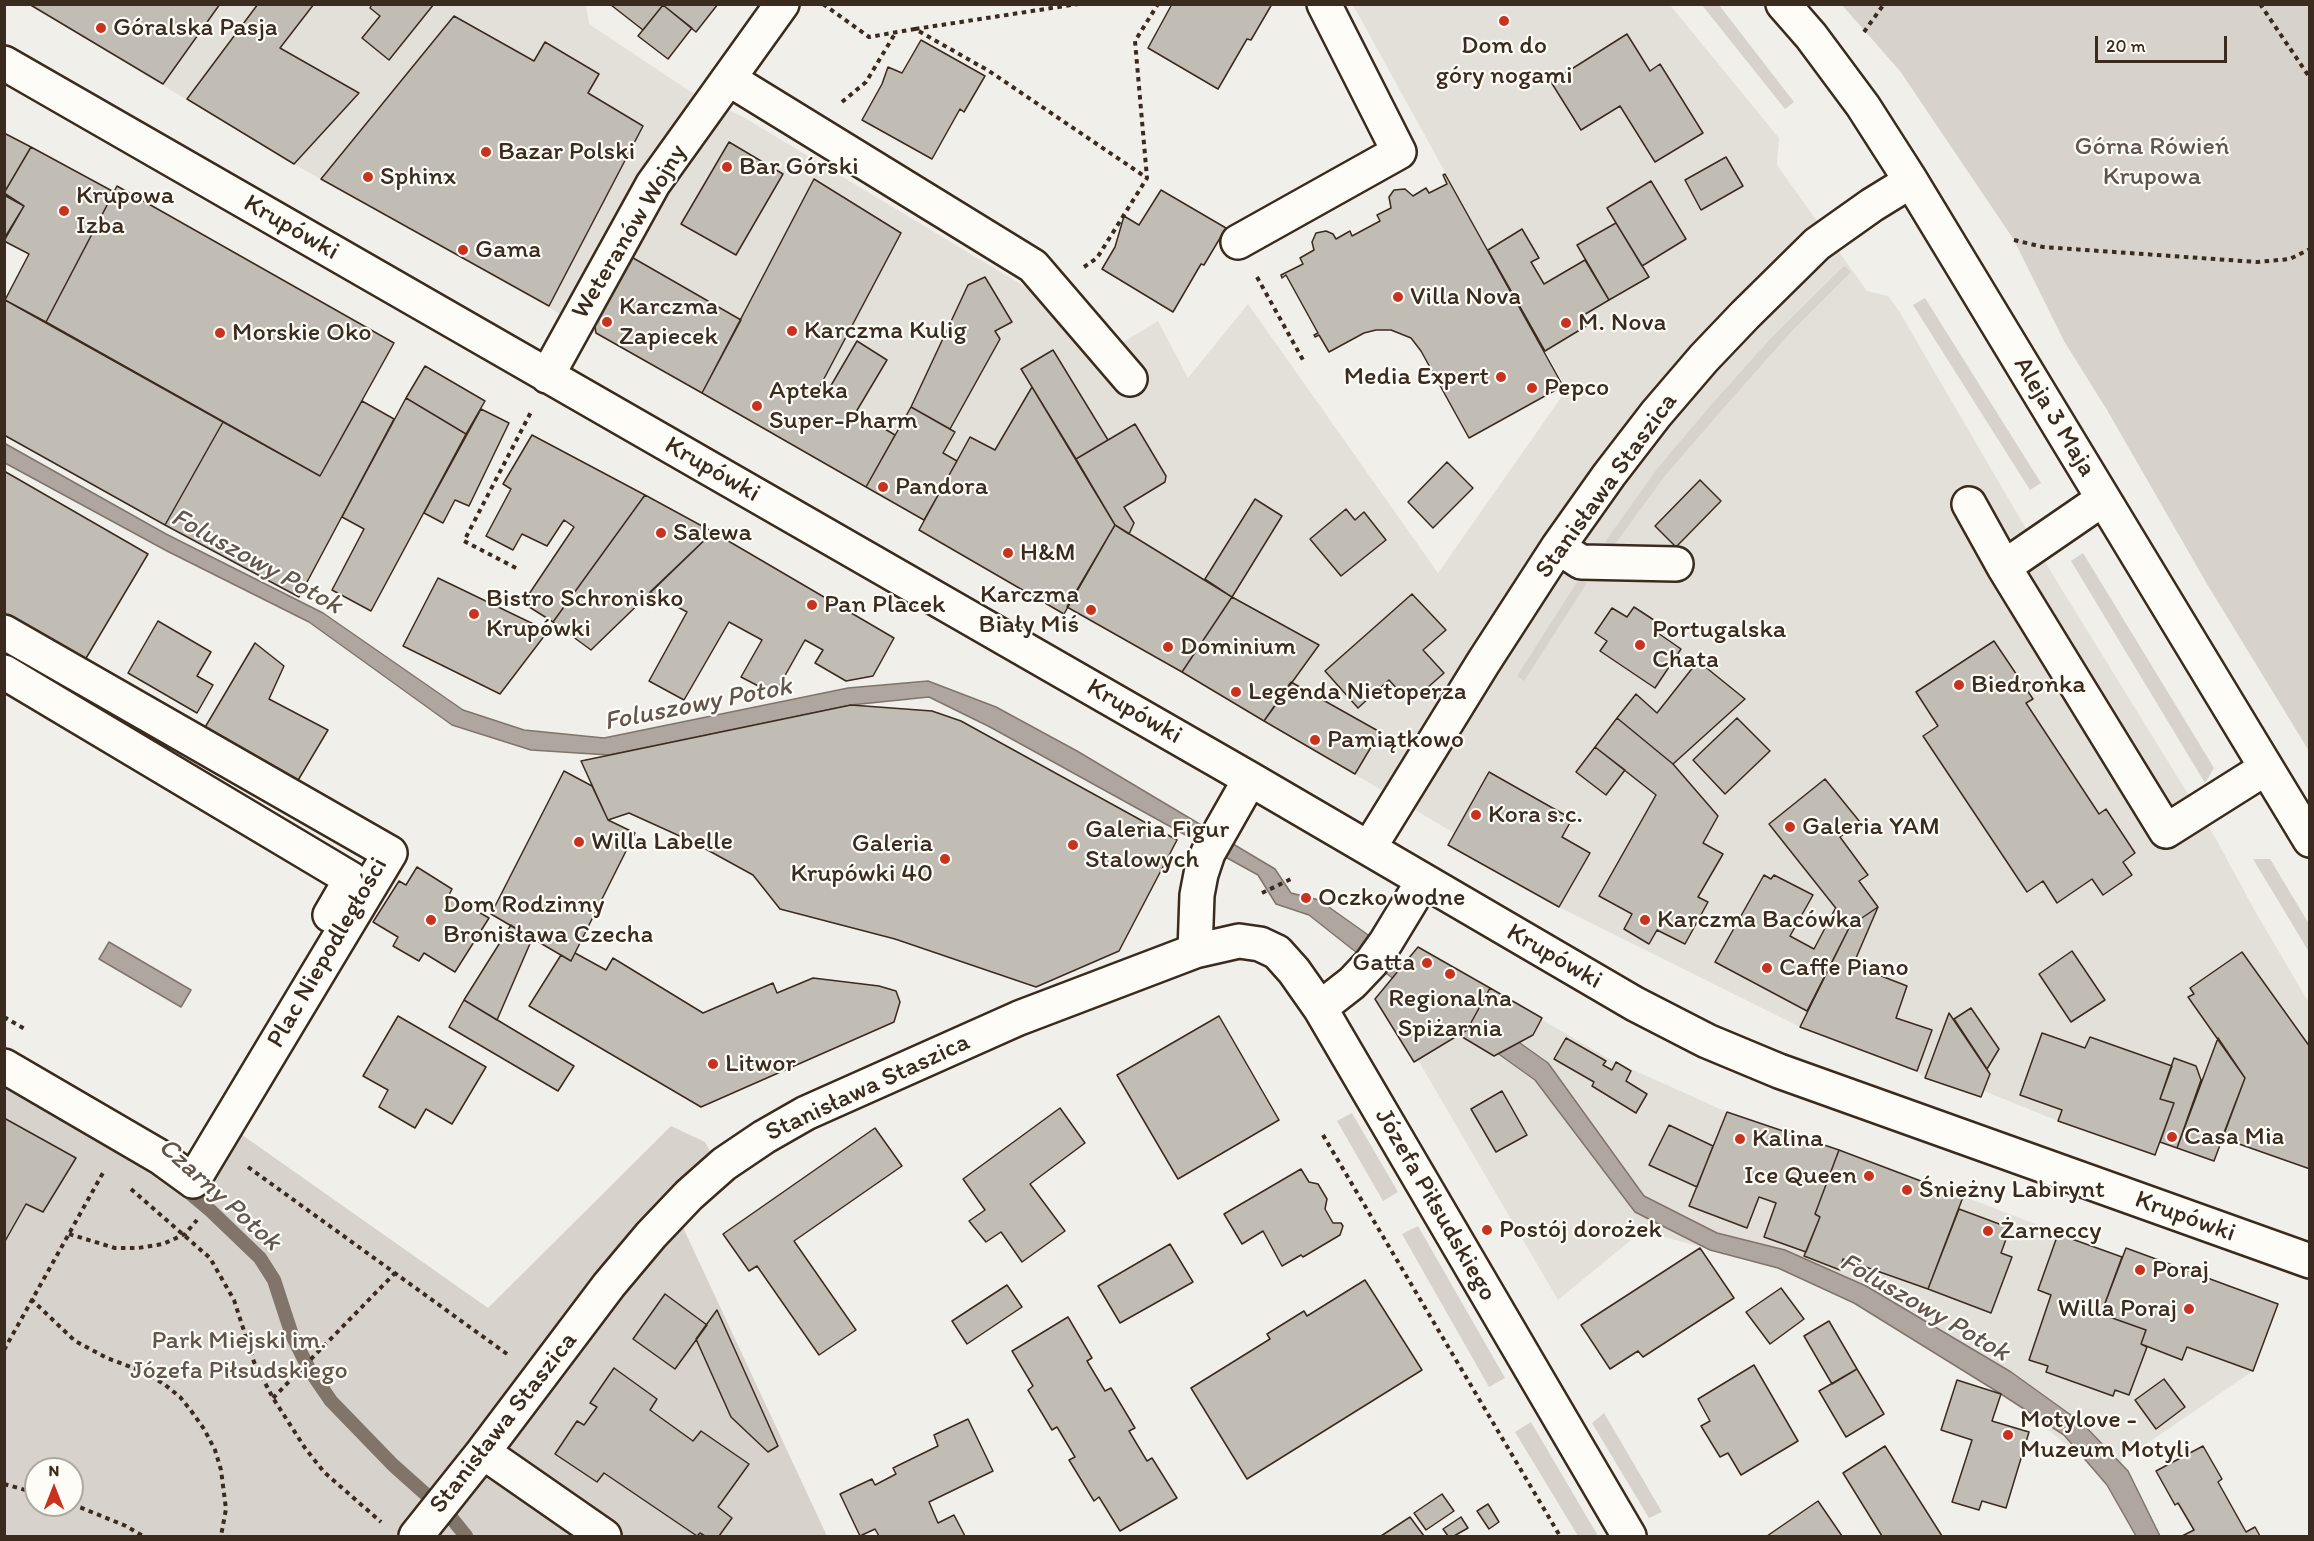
<!DOCTYPE html>
<html>
<head>
<meta charset="utf-8">
<style>
	body { margin:0 }
	#map { position:relative; width:2314px; height:1541px; overflow:hidden; background:#f1efea; font-family:Itim,sans-serif }
	canvas { display:block }
	.frame { position:absolute; inset:0; border:6px solid #3b2a1e; pointer-events:none }
	.north { position:absolute; left:24px; top:1457px; width:60px; height:60px; box-sizing:border-box; background:#fdfcf7; border:2px solid #afa8a0; border-radius:50%; rotate:0deg; font-size:16px; font-weight:700; line-height:24px; text-align:center; color:#3b2a1e }
	.north::after { content:''; display:block; margin:auto; width:21px; height:27px; background:#c8321e; clip-path:polygon(50% 0,100% 100%,50% 72%,0 100%) }
	.scale { position:absolute; left:2095px; top:36px; width:132px; height:27px; box-sizing:border-box; border:3px solid #3b2a1e; border-top:0; padding-left:8px; font-size:18px; line-height:21px; white-space:nowrap; color:#3b2a1e; -webkit-text-stroke:4px #fdfcf7; paint-order:stroke }
</style>
</head>
<body>
<div id="map">
<canvas width="2314" height="1541"></canvas>
<div class="frame"></div>
<div class="north">N</div>
<div class="scale">20 m</div>
</div>
<script>
const ctx = document.querySelector('canvas').getContext('2d');
ctx.lineJoin = 'round';
function fill(path, color) { ctx.fillStyle = color; ctx.fill(path, 'evenodd'); }
const poly = rows => new Path2D(rows.map(r => 'M' + r).join(''));
function stroke(path, color, width, dash) { ctx.strokeStyle = color; ctx.lineWidth = width; ctx.lineCap = dash ? 'butt' : 'round'; ctx.setLineDash(dash || []); ctx.stroke(path); }
function drawText(font, color, halo, rows, align = 'center') {
  ctx.font = font + ' Itim,sans-serif'; ctx.lineWidth = 4.5; ctx.setLineDash([]); ctx.textBaseline = 'middle'; ctx.strokeStyle = halo; ctx.fillStyle = color; for (const [text, x, y, turn = 0] of rows) {
    ctx.save(); ctx.translate(x, y); ctx.rotate((+turn || 0) * Math.PI / 180); ctx.textAlign = isNaN(turn) ? turn : align; if (halo) ctx.strokeText(text, 0, 0); ctx.fillText(text, 0, 0); ctx.restore();
  }
}
const built = poly([
	[29,5,586,5,589,24,688,90,745,118,1120,344,1158,321,1188,378,1248,304,1438,573,1567,389,1488,250,1353,5,1670,5,1779,138,1777,165,1867,291,1888,296,1899,311,2053,575,2217,841,2255,911,2309,1003,2309,1169,2222,1138,2214,1161,2160,1142,2155,1155,2058,1121,1984,1091,1981,1097,1925,1078,1917,1071,1800,1027,1559,907,1448,845,1454,833,1182,672,1067,607,1064,614,919,530,924,519,294,164],
	[1418,947,1611,1060,1727,1112,1890,1168,2121,1257,2126,1248,2278,1304,2253,1371,2101,1475,2003,1391,1854,1303,1787,1270,1642,1231,1558,1300,1418,1060,1414,1062,1375,999]
]);
const green = poly([
	[1702,5,1719,5,1794,102,1785,109],
	[1842,5,2309,5,2309,751,2207,584,2107,410,2064,341,2014,240,1900,71],
	[1844,266,1851,272,1790,333,1720,412,1664,477,1613,547,1605,542,1657,469,1711,405,1772,337],
	[1925,298,2041,483,2030,490,1913,305],
	[2083,553,2214,768,2205,783,2071,561],
	[1579,579,1587,583,1524,681,1517,676],
	[2253,859,2270,859,2309,924,2309,952],
	[5,1066,193,1181,228,1125,488,1308,671,1126,705,1142,726,1180,680,1221,827,1536,5,1536],
	[36,1469,72,1469,72,1505,36,1505],
	[1352,1113,1398,1192,1383,1201,1337,1121],
	[1418,1226,1505,1378,1489,1387,1402,1234],
	[1604,1413,1662,1512,1649,1518,1592,1423],
	[1531,1422,1598,1536,1578,1536,1515,1432]
]);
const water = poly([
	[4,443,166,534,323,613,463,710,524,730,604,738,848,688,928,681,996,707,1077,751,1275,869,1291,893,1319,900,1548,1063,1644,1196,1717,1233,1785,1250,1866,1286,2011,1372,2082,1423,2128,1471,2160,1536,2136,1536,2107,1485,2064,1435,2001,1394,1854,1303,1778,1268,1710,1250,1635,1212,1535,1080,1352,949,1309,915,1276,904,1258,875,990,727,929,697,851,705,609,755,531,750,452,725,309,622,167,551,5,463,4,443],
	[109,942,191,990,181,1007,99,959,109,942]
]);
const stream = poly([
	[180,1185,211,1211,260,1258,274,1280,292,1335,309,1369,331,1401,393,1465,449,1515,466,1536]
]);
const building = poly([
	[29,4,220,4,163,84,29,4],
	[258,4,314,4,280,48,359,93,294,164,187,99,258,4],
	[372,4,434,4,389,60,362,38,380,16,370,8,372,4],
	[718,4,696,32,663,5,643,30,611,5,718,4],
	[1172,4,1272,4,1251,40,1247,39,1218,89,1148,48,1172,4],
	[663,5,692,28,668,59,638,36,663,5],
	[454,16,534,61,545,42,599,74,588,93,643,126,549,306,321,179,454,16],
	[1627,34,1650,71,1660,64,1703,133,1655,162,1620,106,1581,130,1551,82,1627,34],
	[921,40,985,76,964,112,960,109,932,159,862,120,882,84,888,67,902,73,921,40],
	[4,133,31,147,4,193,4,133],
	[729,142,783,174,736,255,681,224,729,142],
	[31,147,114,192,46,322,5,300,29,254,4,241,24,206,4,193,31,147],
	[1726,157,1743,186,1701,210,1685,180,1726,157],
	[1445,174,1563,386,1469,438,1421,351,1411,338,1391,330,1376,330,1364,333,1329,352,1319,335,1315,337,1314,335,1318,333,1286,275,1282,278,1281,275,1303,264,1300,258,1314,250,1312,242,1316,233,1326,231,1333,234,1336,239,1350,231,1352,236,1380,221,1377,215,1391,208,1389,197,1394,190,1405,189,1413,196,1426,188,1429,193,1447,184,1443,175,1445,174],
	[814,179,901,233,818,390,826,394,857,341,887,360,856,412,895,435,866,487,702,393,814,179],
	[1651,181,1686,239,1642,266,1607,208,1651,181],
	[117,186,394,343,320,476,46,322,117,186],
	[1161,190,1226,228,1204,265,1201,264,1173,312,1102,269,1115,247,1124,216,1139,225,1161,190],
	[4,195,24,206,4,239,4,195],
	[1616,223,1649,277,1609,300,1577,245,1616,223],
	[1522,229,1539,258,1531,262,1544,284,1585,260,1609,300,1582,316,1588,325,1545,351,1488,250,1522,229],
	[628,255,741,320,702,393,596,333,593,315,628,255],
	[985,277,1012,322,995,331,1000,339,950,429,911,407,968,285,985,277],
	[5,300,223,422,165,525,4,435,5,300],
	[1053,350,1108,440,1076,459,1021,369,1053,350],
	[425,366,485,401,466,434,406,398,425,366],
	[1032,387,1115,525,1064,614,919,530,970,437,995,450,1032,387],
	[406,398,466,434,371,611,332,590,364,529,342,517,406,398],
	[362,401,394,419,299,597,165,525,223,422,320,476,362,401],
	[911,407,955,432,943,453,957,461,924,520,866,487,911,407],
	[481,409,509,423,469,506,455,500,443,523,424,513,481,409],
	[1135,424,1166,476,1165,482,1124,507,1134,523,1129,534,1115,525,1076,459,1135,424],
	[532,435,645,495,553,622,523,603,574,527,564,520,547,546,522,534,513,550,486,536,511,489,503,484,532,435],
	[1447,462,1473,488,1433,528,1408,502,1447,462],
	[4,471,148,554,79,670,4,628,4,471],
	[1700,480,1721,501,1676,547,1655,526,1700,480],
	[645,495,713,532,591,650,553,622,645,495],
	[1255,499,1282,516,1232,597,1205,579,1255,499],
	[1346,509,1355,520,1364,512,1386,540,1341,576,1310,539,1346,509],
	[1115,525,1232,597,1182,672,1067,607,1115,525],
	[713,532,894,638,873,676,846,681,815,663,823,650,805,640,778,688,768,691,741,677,762,640,729,622,684,700,649,681,687,612,650,592,713,532],
	[438,578,548,631,500,694,403,646,438,578],
	[1412,594,1446,630,1423,650,1444,673,1410,703,1389,680,1358,708,1325,671,1412,594],
	[1232,597,1319,645,1264,721,1182,672,1232,597],
	[1634,607,1660,624,1655,631,1681,649,1655,688,1600,651,1607,641,1595,633,1612,608,1627,617,1634,607],
	[158,621,211,652,197,676,213,685,197,713,128,673,158,621],
	[1994,641,2033,699,2026,703,2099,814,2106,809,2135,853,2123,862,2132,875,2103,895,2092,879,2057,903,2043,881,2027,892,1923,736,1938,726,1916,692,1994,641],
	[255,643,284,666,269,699,328,730,294,787,204,729,255,643],
	[1698,661,1745,699,1673,764,1617,718,1636,694,1657,713,1698,661],
	[1291,682,1380,732,1355,774,1264,721,1291,682],
	[851,705,932,711,961,721,1177,840,1119,951,1036,987,895,939,780,909,753,875,693,842,629,813,608,820,581,761,851,705],
	[1617,718,1673,764,1718,816,1703,843,1723,854,1698,897,1708,902,1685,944,1657,930,1649,944,1624,929,1632,914,1599,896,1656,795,1595,747,1617,718],
	[1737,718,1770,751,1725,794,1693,760,1737,718],
	[1595,747,1625,770,1606,795,1576,772,1595,747],
	[564,771,592,786,608,820,635,833,571,961,491,914,564,771],
	[1489,772,1572,819,1562,837,1590,853,1559,907,1448,845,1489,772],
	[1825,779,1860,822,1840,837,1868,875,1859,881,1878,907,1850,926,1769,824,1825,779],
	[417,867,452,889,449,895,489,918,455,972,424,953,419,961,393,946,398,937,373,922,399,881,406,885,417,867],
	[1764,875,1771,879,1774,875,1813,895,1790,936,1814,949,1835,909,1850,926,1807,1011,1715,962,1764,875],
	[1878,907,1853,965,1907,986,1896,1018,1932,1030,1917,1071,1800,1027,1850,926,1878,907],
	[511,925,532,939,497,1020,464,1000,511,925],
	[1418,947,1490,988,1467,1030,1414,1062,1375,999,1418,947],
	[2072,951,2105,1000,2071,1022,2039,974,2072,951],
	[2242,952,2310,1047,2310,1169,2222,1138,2245,1078,2188,997,2194,994,2190,988,2242,952],
	[575,953,606,970,613,958,703,1013,773,983,777,993,813,978,879,986,896,991,900,1002,894,1022,701,1107,529,1006,561,955,571,961,575,953],
	[1490,988,1542,1018,1533,1035,1494,1056,1459,1035,1467,1030,1490,988],
	[464,1000,574,1066,558,1091,449,1027,464,1000],
	[1971,1008,1999,1049,1987,1069,1954,1019,1971,1008],
	[1949,1013,1990,1074,1981,1097,1925,1078,1949,1013],
	[398,1016,486,1067,452,1124,426,1109,415,1128,379,1107,388,1090,363,1076,398,1016],
	[1219,1016,1279,1120,1178,1179,1117,1075,1219,1016],
	[2042,1033,2085,1048,2090,1037,2172,1066,2160,1099,2174,1103,2155,1155,2058,1121,2062,1110,2020,1095,2042,1033],
	[1566,1038,1606,1061,1603,1065,1612,1070,1616,1062,1631,1071,1626,1081,1647,1094,1636,1113,1592,1086,1594,1082,1554,1059,1566,1038],
	[2218,1038,2245,1078,2214,1161,2177,1148,2218,1038],
	[2174,1058,2196,1066,2201,1080,2177,1148,2160,1142,2174,1103,2160,1099,2174,1058],
	[1502,1091,1527,1135,1496,1152,1471,1109,1502,1091],
	[1060,1108,1085,1143,1030,1184,1065,1231,1022,1262,1001,1232,986,1242,969,1221,985,1210,963,1179,1060,1108],
	[1727,1112,1839,1150,1815,1214,1820,1217,1806,1252,1764,1237,1776,1203,1759,1197,1747,1228,1689,1206,1727,1112],
	[4,1118,76,1158,43,1212,26,1204,4,1243,4,1118],
	[1669,1125,1713,1146,1697,1187,1649,1165,1669,1125],
	[875,1128,902,1166,794,1241,856,1330,819,1355,757,1266,749,1271,723,1234,875,1128],
	[1839,1150,1963,1197,1928,1289,1843,1259,1840,1270,1804,1256,1820,1217,1815,1214,1839,1150],
	[1301,1169,1309,1182,1318,1184,1327,1199,1325,1209,1333,1223,1341,1223,1343,1226,1340,1235,1303,1257,1301,1255,1282,1266,1263,1231,1242,1244,1224,1214,1301,1169],
	[1959,1209,2010,1228,2001,1253,2012,1257,1991,1313,1928,1289,1959,1209],
	[2058,1234,2122,1257,2101,1314,2146,1330,2141,1344,2147,1347,2129,1395,2115,1390,2113,1396,2046,1372,2048,1366,2029,1360,2051,1295,2038,1290,2058,1234],
	[1170,1244,1193,1282,1120,1323,1098,1286,1170,1244],
	[1700,1248,1734,1298,1643,1357,1638,1351,1610,1369,1581,1325,1700,1248],
	[2126,1248,2278,1304,2253,1371,2187,1347,2182,1360,2141,1344,2146,1330,2101,1314,2126,1248],
	[1365,1280,1422,1370,1247,1479,1191,1388,1270,1339,1267,1334,1304,1311,1307,1316,1365,1280],
	[1007,1285,1022,1307,967,1344,952,1321,1007,1285],
	[1781,1288,1804,1319,1770,1344,1746,1312,1781,1288],
	[665,1294,707,1325,675,1369,633,1339,665,1294],
	[717,1310,778,1446,768,1452,731,1417,696,1339,717,1310],
	[1068,1317,1092,1358,1087,1361,1105,1391,1111,1388,1135,1428,1129,1431,1147,1461,1152,1458,1177,1498,1120,1531,1099,1497,1094,1501,1069,1460,1075,1457,1057,1427,1052,1430,1028,1390,1033,1386,1012,1351,1068,1317],
	[1829,1321,1857,1369,1832,1384,1804,1336,1829,1321],
	[1754,1365,1798,1441,1741,1475,1728,1453,1720,1457,1701,1426,1710,1421,1698,1399,1754,1365],
	[614,1368,657,1399,650,1410,693,1441,701,1431,749,1464,718,1507,732,1518,719,1536,705,1536,700,1533,697,1536,604,1473,597,1482,555,1454,577,1421,584,1425,597,1407,590,1403,614,1368],
	[1857,1369,1884,1414,1846,1437,1819,1391,1857,1369],
	[2164,1379,2185,1407,2156,1429,2135,1400,2164,1379],
	[1957,1380,2001,1394,1992,1421,2029,1432,2006,1508,1982,1501,1979,1510,1952,1502,1972,1440,1941,1430,1957,1380],
	[968,1419,993,1471,929,1502,938,1523,954,1515,965,1536,879,1536,875,1529,860,1536,840,1494,872,1479,875,1485,896,1474,893,1468,938,1446,934,1435,968,1419],
	[1885,1446,1942,1536,1882,1536,1843,1473,1885,1446],
	[2203,1446,2222,1479,2218,1482,2246,1532,2255,1527,2260,1536,2182,1536,2194,1530,2178,1503,2175,1505,2156,1471,2203,1446],
	[1442,1494,1454,1511,1426,1530,1414,1513,1442,1494],
	[1818,1501,1842,1536,1767,1536,1818,1501],
	[1488,1504,1499,1522,1489,1529,1477,1511,1488,1504],
	[1410,1517,1424,1536,1381,1536,1410,1517],
	[1461,1517,1468,1528,1454,1536,1448,1536,1443,1529,1461,1517]
]);
const path = poly([
	[823,4,869,37,915,29,989,71,1147,178],
	[2260,4,2310,78],
	[915,29,1078,4],
	[1864,32,1884,4],
	[842,102,866,82,896,32],
	[2014,240,2043,247,2257,262,2290,259,2310,249],
	[1084,267,1097,258,1147,178,1135,41,1158,4],
	[1257,277,1303,360],
	[516,568,464,541,531,412],
	[1262,893,1291,879],
	[4,1017,25,1029],
	[1323,1135,1560,1536],
	[248,1167,507,1354],
	[131,1189,210,1258,234,1300,254,1362,273,1398,305,1448,324,1472,381,1522],
	[69,1234,115,1248,138,1248,163,1244,185,1234,197,1220],
	[31,1299,75,1341,107,1358,144,1372,164,1384,180,1397,192,1412,204,1429,215,1450,221,1470,226,1509,221,1536],
	[4,1350,104,1171],
	[273,1398,395,1273],
	[4,1484,36,1493],
	[72,1504,126,1526,143,1536]
]);
const minor = poly([
	[1783,4,1811,36,1863,106,1911,181,2310,840],
	[4,63,1250,779,1635,1004,1707,1041,1779,1071,2310,1261],
	[729,79,1033,266,1130,379],
	[1238,242,1399,152,1324,4],
	[547,376,653,184,782,4],
	[2103,499,2004,567,2166,831,2266,768],
	[1969,504,2004,567],
	[1558,547,1581,562,1676,564],
	[4,632,390,853,193,1181,160,1157,4,1066],
	[4,672,351,879,330,915],
	[1369,848,1483,663,1558,547,1609,475,1656,414,1704,358,1745,315,1817,244,1872,205,1911,181],
	[1195,951,1197,895,1201,874,1208,853,1250,779],
	[1320,1008,1352,983,1371,963,1386,942,1423,881],
	[483,1452,604,1536],
	[416,1536,483,1452,609,1285,651,1235,689,1195,724,1164,764,1137,806,1113,1019,1018,1195,951,1239,941,1260,944,1277,952,1294,971,1320,1008,1629,1536]
]);
const markers = [
	[1504,21,6,"#c8321e"],
	[101,28,6,"#c8321e"],
	[486,152,6,"#c8321e"],
	[727,167,6,"#c8321e"],
	[368,177,6,"#c8321e"],
	[64,211,6,"#c8321e"],
	[463,250,6,"#c8321e"],
	[1398,297,6,"#c8321e"],
	[607,322,6,"#c8321e"],
	[1566,323,6,"#c8321e"],
	[792,331,6,"#c8321e"],
	[220,333,6,"#c8321e"],
	[1501,377,6,"#c8321e"],
	[1532,388,6,"#c8321e"],
	[757,406,6,"#c8321e"],
	[883,487,6,"#c8321e"],
	[661,533,6,"#c8321e"],
	[1008,553,6,"#c8321e"],
	[812,605,6,"#c8321e"],
	[1091,610,6,"#c8321e"],
	[474,614,6,"#c8321e"],
	[1640,645,6,"#c8321e"],
	[1168,647,6,"#c8321e"],
	[1959,685,6,"#c8321e"],
	[1236,692,6,"#c8321e"],
	[1315,740,6,"#c8321e"],
	[1476,815,6,"#c8321e"],
	[1790,827,6,"#c8321e"],
	[579,842,6,"#c8321e"],
	[1073,845,6,"#c8321e"],
	[945,859,6,"#c8321e"],
	[1306,898,6,"#c8321e"],
	[431,920,6,"#c8321e"],
	[1645,920,6,"#c8321e"],
	[1427,963,6,"#c8321e"],
	[1767,968,6,"#c8321e"],
	[1450,974,6,"#c8321e"],
	[713,1064,6,"#c8321e"],
	[2172,1137,6,"#c8321e"],
	[1740,1139,6,"#c8321e"],
	[1869,1176,6,"#c8321e"],
	[1907,1190,6,"#c8321e"],
	[1487,1230,6,"#c8321e"],
	[1988,1231,6,"#c8321e"],
	[2140,1270,6,"#c8321e"],
	[2189,1309,6,"#c8321e"],
	[2008,1435,6,"#c8321e"]
];
const poiNames = [
	["Góralska Pasja",113,28],
	["Dom do",1504,46,"center"],
	["góry nogami",1504,76,"center"],
	["Bazar Polski",498,152],
	["Bar Górski",739,167],
	["Sphinx",380,177],
	["Krupowa",76,196],
	["Izba",76,226],
	["Gama",475,250],
	["Villa Nova",1410,297],
	["Karczma",619,307],
	["Zapiecek",619,337],
	["M. Nova",1578,323],
	["Karczma Kulig",804,331],
	["Morskie Oko",232,333],
	["Media Expert",1489,377,"right"],
	["Pepco",1544,388],
	["Apteka",769,391],
	["Super-Pharm",769,421],
	["Pandora",895,487],
	["Salewa",673,533],
	["H&M",1020,553],
	["Karczma",1079,595,"right"],
	["Biały Miś",1079,625,"right"],
	["Bistro Schronisko",486,599],
	["Krupówki",486,629],
	["Pan Placek",824,605],
	["Portugalska",1652,630],
	["Chata",1652,660],
	["Dominium",1180,647],
	["Biedronka",1971,685],
	["Legenda Nietoperza",1248,692],
	["Pamiątkowo",1327,740],
	["Kora s.c.",1488,815],
	["Galeria YAM",1802,827],
	["Galeria Figur",1085,830],
	["Stalowych",1085,860],
	["Willa Labelle",591,842],
	["Galeria",933,844,"right"],
	["Krupówki 40",933,874,"right"],
	["Oczko wodne",1318,898],
	["Dom Rodzinny",443,905],
	["Bronisława Czecha",443,935],
	["Karczma Bacówka",1657,920],
	["Gatta",1415,963,"right"],
	["Caffe Piano",1779,968],
	["Regionalna",1450,999,"center"],
	["Spiżarnia",1450,1029,"center"],
	["Litwor",725,1064],
	["Casa Mia",2184,1137],
	["Kalina",1752,1139],
	["Ice Queen",1857,1176,"right"],
	["Śnieżny Labirynt",1919,1190],
	["Postój dorożek",1499,1230],
	["Żarneccy",2000,1231],
	["Poraj",2152,1270],
	["Willa Poraj",2177,1309,"right"],
	["Motylove -",2020,1420],
	["Muzeum Motyli",2020,1450]
];
const parkNames = [
	["Górna Rówień",2152,147],
	["Krupowa",2152,177],
	["Park Miejski im.",239,1341],
	["Józefa Piłsudskiego",239,1371]
];
const streetNames = [
	["Krupówki",291,228,30],
	["Weteranów Wojny",630,232,-59],
	["Aleja 3 Maja",2054,417,59],
	["Krupówki",712,470,30],
	["Stanisława Staszica",1607,486,-54],
	["Krupówki",1134,712,30],
	["Plac Niepodległości",328,953,-60],
	["Krupówki",1554,957,30],
	["Stanisława Staszica",868,1088,-25],
	["Józefa Piłsudskiego",1435,1205,60],
	["Krupówki",2185,1217,20],
	["Stanisława Staszica",504,1423,-52]
];
const waterNames = [
	["Foluszowy Potok",256,562,29],
	["Foluszowy Potok",698,705,-11],
	["Czarny Potok",219,1195,42],
	["Foluszowy Potok",1924,1308,30]
];
fill(built, '#e3e0da');
fill(green, '#d7d2cc');
fill(water, '#aea69f');
stroke(water, '#80746b', 1.5);
stroke(stream, '#80746b', 14);
fill(building, '#c1bcb4');
stroke(building, '#3b2a1e', 1.5);
stroke(minor, '#3b2a1e', 38);
stroke(path, '#3b2a1e', 4, [4.5, 4.5]);
stroke(minor, '#fdfcf7', 33);
for (const [x, y, r, color] of markers) { const dot = new Path2D(); dot.arc(x, y, r, 0, 2 * Math.PI); ctx.fillStyle = color; ctx.fill(dot); stroke(dot, '#fdfcf7', 2); }
drawText('26px', '#3b2a1e', '#fdfcf7', poiNames, 'left');
drawText('26px', '#62544a', '#fdfcf7', parkNames);
drawText('26px', '#3b2a1e', '#fdfcf7', streetNames);
drawText('italic 27px', '#63554b', '#fdfcf7', waterNames);
</script>
</body>
</html>
